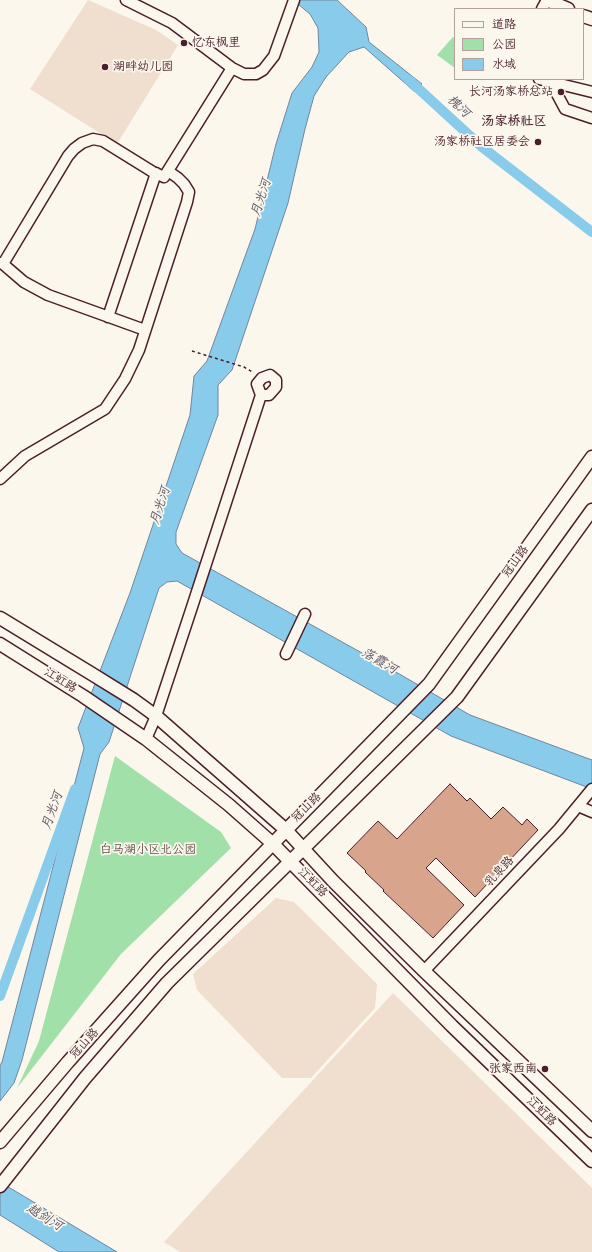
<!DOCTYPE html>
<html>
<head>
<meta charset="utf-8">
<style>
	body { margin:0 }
	#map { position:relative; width:592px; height:1252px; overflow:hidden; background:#fbf7ec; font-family:Mynerve,"LXGW WenKai TC",sans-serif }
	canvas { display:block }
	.legend { position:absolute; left:454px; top:8px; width:130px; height:72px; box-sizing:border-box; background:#fbf7ec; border:1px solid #b4a19f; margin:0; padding:5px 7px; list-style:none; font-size:12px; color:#4a1f2b }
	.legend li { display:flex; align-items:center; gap:8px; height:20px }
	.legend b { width:20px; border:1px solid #b4a19f }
</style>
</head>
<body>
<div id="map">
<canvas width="592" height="1252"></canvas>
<ul class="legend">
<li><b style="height:5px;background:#fbf7ec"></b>道路</li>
<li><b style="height:11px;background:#a1e0a9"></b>公园</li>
<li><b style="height:11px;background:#89cbea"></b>水域</li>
</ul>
</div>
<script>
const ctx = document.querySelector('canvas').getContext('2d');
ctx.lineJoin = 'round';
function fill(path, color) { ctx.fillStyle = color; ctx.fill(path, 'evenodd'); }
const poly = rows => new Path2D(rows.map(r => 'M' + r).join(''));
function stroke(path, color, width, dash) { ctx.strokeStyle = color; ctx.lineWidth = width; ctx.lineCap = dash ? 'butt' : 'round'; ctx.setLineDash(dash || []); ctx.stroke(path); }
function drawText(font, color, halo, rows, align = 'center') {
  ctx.font = font + ' Mynerve,"LXGW WenKai TC",sans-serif'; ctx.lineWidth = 3.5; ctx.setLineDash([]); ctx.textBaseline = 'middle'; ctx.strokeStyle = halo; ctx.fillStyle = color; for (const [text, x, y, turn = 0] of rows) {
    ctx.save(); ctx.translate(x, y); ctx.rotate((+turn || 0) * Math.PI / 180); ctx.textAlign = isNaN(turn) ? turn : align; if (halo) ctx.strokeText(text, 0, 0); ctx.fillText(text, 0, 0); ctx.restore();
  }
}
const built = poly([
	[88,0,156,30,178,45,117,144,30,89],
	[276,898,294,902,377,984,375,1008,311,1078,282,1078,197,990,193,974],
	[393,993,592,1188,592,1252,180,1252,164,1242]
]);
const green = poly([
	[453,37,455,38,455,68,437,55],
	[115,756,221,832,231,848,121,954,17,1088,39,1041]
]);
const water = poly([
	[293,0,337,0,366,27,369,42,422,84,415,92,364,47,349,52,326,77,314,96,305,129,288,203,232,370,218,385,218,415,176,532,176,544,182,553,389,668,470,715,592,760,592,789,451,736,177,581,167,582,159,588,109,742,100,754,22,1060,14,1083,0,1101,0,1065,2,1062,84,748,78,728,130,593,190,415,194,376,207,361,255,229,276,144,292,93,312,67,319,52,318,28,310,14,293,0],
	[0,1182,117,1252,59,1252,0,1215,0,1182]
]);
const canal = poly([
	[409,80,482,147,592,232],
	[0,996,75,789]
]);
const building = poly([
	[450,784,467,801,470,798,491,819,503,807,522,825,527,819,538,830,475,897,436,858,426,868,464,905,433,938,383,891,384,890,365,872,366,871,347,853,378,821,397,839,450,784]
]);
const path = poly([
	[192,351,244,367,254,373]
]);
const minor = poly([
	[126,0,172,23,232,68,244,74,256,74,263,70,274,56,294,0],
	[542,9,547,0],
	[539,79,592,92],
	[550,81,565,109,592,118],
	[0,263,3,264,68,156,74,149,82,143,93,139,103,141,153,172,164,177,232,68],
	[3,264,24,282,48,295,145,330],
	[108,317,156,173],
	[0,479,25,456,105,409,125,379,139,350,187,202,189,192,184,184,178,178,168,171],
	[286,654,305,614],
	[146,739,156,716,192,607,261,395,269,395,276,387,276,380,270,375,262,378,257,384,261,395],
	[578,806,592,812],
	[424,971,559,829,592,789]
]);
const major = poly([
	[547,0,568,9],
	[583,16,592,19],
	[0,618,92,674,134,700,156,716,286,830,333,881,424,971,592,1131],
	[0,644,83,696,146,739,229,805,272,843,452,1026,592,1161],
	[0,1142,68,1062,159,960,429,684,592,457],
	[0,1186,85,1078,167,983,457,697,592,510]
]);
const markers = [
	[184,43,4,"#4a1f2b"],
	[105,67,4,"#4a1f2b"],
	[561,92,4,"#4a1f2b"],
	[538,142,4,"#4a1f2b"],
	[545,1069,4,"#4a1f2b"]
];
const poiNames = [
	["忆东枫里",192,43,"left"],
	["湖畔幼儿园",113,67,"left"],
	["长河汤家桥总站",553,92],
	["汤家桥社区居委会",530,142],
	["张家西南",537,1069]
];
const streetNames = [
	["冠山路",516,562,-54],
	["江虹路",60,681,32],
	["冠山路",307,808,-45],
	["乳泉路",500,872,-47],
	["江虹路",312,883,45],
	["冠山路",85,1044,-48],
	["江虹路",541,1112,44]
];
const parkNames = [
	["白马湖小区北公园",148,850]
];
const waterNames = [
	["槐河",458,107,43],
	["月光河",262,198,-72],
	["月光河",161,506,-72],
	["落霞河",379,662,30],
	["月光河",53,811,-70],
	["越剑河",44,1218,31]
];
const neighbourhoodNames = [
	["汤家桥社区",514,122]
];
fill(built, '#f0decf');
fill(green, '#a1e0a9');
fill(water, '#89cbea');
stroke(water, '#70869e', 1);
stroke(canal, '#89cbea', 10);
fill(building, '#d8a58c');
stroke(building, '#4a1f2b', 1);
stroke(minor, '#4a1f2b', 13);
stroke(major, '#4a1f2b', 15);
stroke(path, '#4a1f2b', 1.5, [3, 3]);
stroke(minor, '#fbf7ec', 10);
stroke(major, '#fbf7ec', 12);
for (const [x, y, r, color] of markers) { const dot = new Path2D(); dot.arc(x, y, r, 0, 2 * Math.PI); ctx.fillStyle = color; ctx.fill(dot); stroke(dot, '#fbf7ec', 1.5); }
drawText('12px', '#4a1f2b', '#fbf7ec', poiNames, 'right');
drawText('12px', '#4a1f2b', '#fbf7ec', streetNames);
drawText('12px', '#604f4a', '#fbf7ec', parkNames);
drawText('italic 13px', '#5d5364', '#fbf7ec', waterNames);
drawText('bold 13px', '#4a1f2b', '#fbf7ec', neighbourhoodNames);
</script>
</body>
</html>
